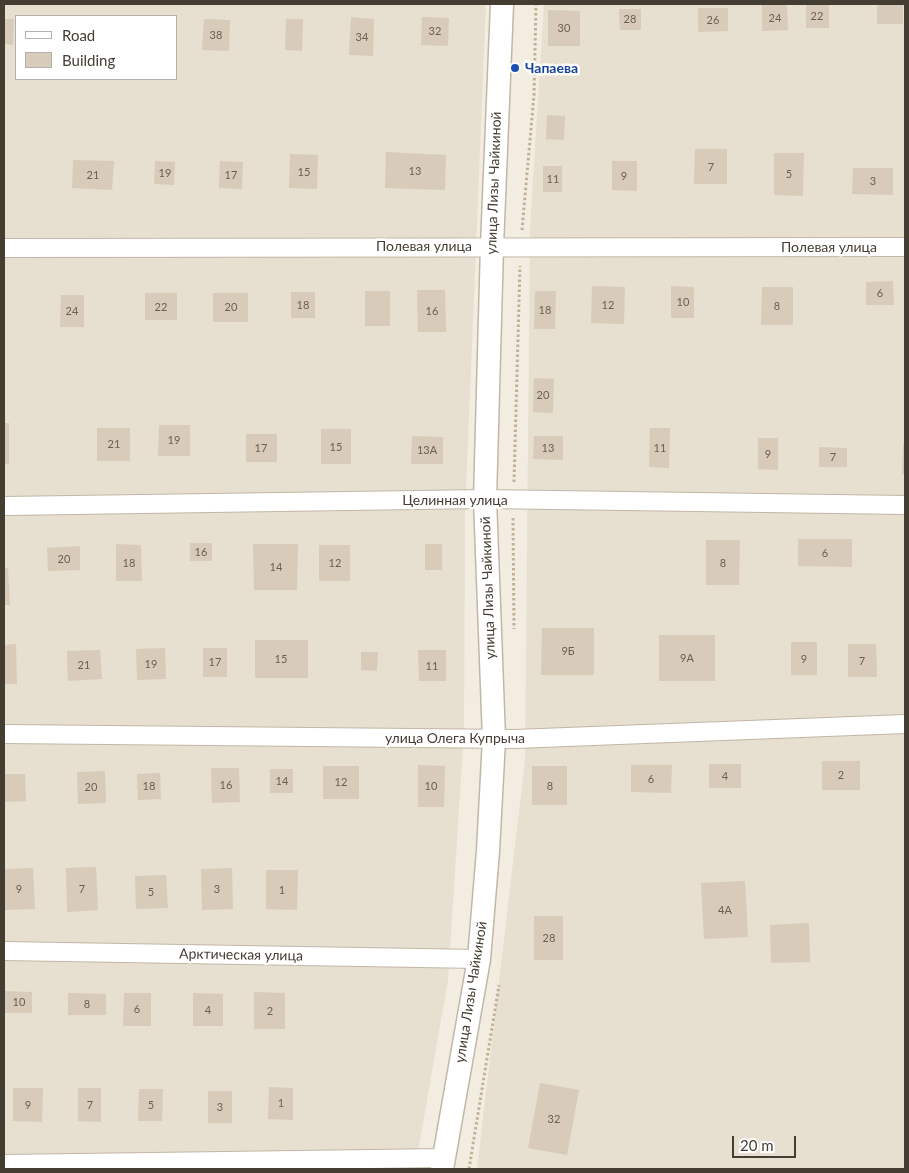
<!DOCTYPE html>
<html>
<head>
<meta charset="utf-8">
<style>
	body { margin:0 }
	#map { position:relative; width:909px; height:1173px; overflow:hidden; background:#f3ede1; font-family:Lato,sans-serif }
	canvas { display:block }
	.frame { position:absolute; inset:0; border:5px solid #443d32; pointer-events:none }
	.legend { position:absolute; left:15px; top:15px; width:162px; height:65px; box-sizing:border-box; background:#fff; border:1px solid #b4b1ad; margin:0; padding:6px 9px; list-style:none; font-size:15px; color:#443d32 }
	.legend li { display:flex; align-items:center; gap:10px; height:25px }
	.legend b { width:25px; border:1px solid #b4b1ad }
	.scale { position:absolute; left:732px; top:1136px; width:64px; height:22px; box-sizing:border-box; border:2px solid #443d32; border-top:0; padding-left:6px; font-size:15px; line-height:18px; white-space:nowrap; color:#443d32; -webkit-text-stroke:4px #fff; paint-order:stroke }
</style>
</head>
<body>
<div id="map">
<canvas width="909" height="1173"></canvas>
<div class="frame"></div>
<ul class="legend">
<li><b style="height:6px;background:#fff"></b>Road</li>
<li><b style="height:14px;background:#d8cbb9"></b>Building</li>
</ul>
<div class="scale">20 m</div>
</div>
<script>
const ctx = document.querySelector('canvas').getContext('2d');
ctx.lineJoin = 'round';
function fill(path, color) { ctx.fillStyle = color; ctx.fill(path, 'evenodd'); }
const poly = rows => new Path2D(rows.map(r => 'M' + r).join(''));
function stroke(path, color, width, dash) { ctx.strokeStyle = color; ctx.lineWidth = width; ctx.lineCap = dash ? 'butt' : 'round'; ctx.setLineDash(dash || []); ctx.stroke(path); }
function drawText(font, color, halo, rows, align = 'center') {
  ctx.font = font + ' Lato,sans-serif'; ctx.lineWidth = 5; ctx.setLineDash([]); ctx.textBaseline = 'middle'; ctx.strokeStyle = halo; ctx.fillStyle = color; for (const [text, x, y, turn = 0] of rows) {
    ctx.save(); ctx.translate(x, y); ctx.rotate((+turn || 0) * Math.PI / 180); ctx.textAlign = isNaN(turn) ? turn : align; if (halo) ctx.strokeText(text, 0, 0); ctx.fillText(text, 0, 0); ctx.restore();
  }
}
const residential = poly([
	[4,4,486,4,465,515,464,731,448,980,415,1169,4,1169],
	[16,16,176,16,176,79,16,79],
	[544,4,905,4,905,1169,477,1169,525,760,530,228]
]);
const building = poly([
	[806,4,829,4,829,28,806,28],
	[877,4,903,4,903,24,877,24],
	[762,5,787,5,788,30,762,31],
	[698,8,728,8,728,31,698,32],
	[619,9,641,9,641,30,620,30],
	[548,10,580,11,580,46,548,46],
	[351,17,374,19,373,56,349,55],
	[422,17,449,18,448,46,421,45],
	[4,19,14,19,13,45,4,44],
	[204,19,230,20,229,51,202,50],
	[286,19,303,19,302,51,285,50],
	[547,115,565,116,564,140,546,139],
	[695,149,727,149,727,184,694,184],
	[386,152,446,155,445,190,385,188],
	[774,153,804,153,803,196,774,195],
	[290,154,318,155,317,189,289,188],
	[73,160,114,161,112,190,72,188],
	[155,161,175,162,174,185,154,184],
	[220,161,243,162,242,189,219,188],
	[612,161,637,161,637,191,612,190],
	[543,166,562,166,562,192,543,192],
	[853,168,893,168,893,195,852,194],
	[893,281,894,305,866,305,866,282],
	[592,286,625,287,624,324,591,323],
	[671,286,694,287,694,318,671,318],
	[762,287,793,287,793,325,761,325],
	[417,290,445,290,446,332,418,332],
	[365,291,390,291,390,326,365,326],
	[535,291,556,291,555,329,534,329],
	[291,292,315,292,315,318,291,318],
	[145,293,177,293,177,320,145,320],
	[213,293,248,293,248,322,213,322],
	[61,295,84,295,84,327,60,327],
	[534,378,554,379,553,413,533,412],
	[4,423,9,423,9,464,4,464],
	[159,425,190,425,190,456,158,456],
	[97,428,130,428,130,461,97,461],
	[650,428,670,428,669,468,649,467],
	[321,429,351,429,351,464,321,464],
	[246,434,277,434,277,462,246,462],
	[412,436,443,437,443,464,411,464],
	[534,436,563,436,563,460,533,459],
	[758,438,778,438,778,470,758,469],
	[903,444,905,444,905,474,902,474],
	[819,447,847,448,847,467,819,467],
	[798,539,852,539,852,567,798,566],
	[706,540,740,540,739,585,706,585],
	[190,543,212,543,212,561,190,561],
	[116,544,141,545,142,581,116,581],
	[253,544,298,544,297,590,254,590],
	[425,544,442,544,442,570,425,570],
	[319,545,350,545,350,581,319,581],
	[80,546,80,570,48,571,47,548],
	[4,568,8,568,10,605,4,605],
	[542,628,594,628,594,675,541,675],
	[659,635,715,635,715,681,659,681],
	[255,640,308,640,308,678,255,678],
	[791,642,817,642,817,675,791,675],
	[16,644,17,684,4,684,4,645],
	[848,644,876,644,877,677,848,677],
	[165,648,166,679,137,680,136,649],
	[203,648,227,648,227,677,203,677],
	[100,650,102,679,68,681,67,651],
	[418,650,446,650,446,681,419,681],
	[361,652,378,652,377,671,361,670],
	[822,761,860,761,860,790,822,790],
	[709,764,741,764,741,788,709,788],
	[418,765,445,766,444,807,418,807],
	[631,765,672,765,671,793,631,792],
	[323,766,359,766,359,799,323,799],
	[532,766,567,766,567,805,532,805],
	[211,768,239,768,240,802,212,803],
	[270,769,293,769,293,793,270,793],
	[105,771,106,803,78,804,77,772],
	[160,773,161,799,138,800,137,774],
	[4,774,25,774,26,801,4,802],
	[96,867,98,910,67,912,66,868],
	[33,868,35,909,4,910,4,869],
	[232,868,233,909,202,910,201,869],
	[266,870,298,870,297,910,266,909],
	[166,875,168,908,136,909,135,876],
	[745,881,748,937,704,939,701,883],
	[534,916,563,916,563,960,534,960],
	[809,923,810,962,771,963,770,925],
	[5,991,32,992,32,1013,5,1013],
	[254,992,285,993,285,1029,254,1029],
	[68,993,106,994,106,1015,68,1015],
	[124,993,151,993,151,1026,123,1026],
	[193,993,223,994,223,1026,193,1026],
	[540,1083,579,1090,567,1155,528,1148],
	[269,1087,293,1088,293,1120,268,1119],
	[13,1088,43,1088,42,1122,13,1121],
	[78,1088,101,1088,101,1122,78,1121],
	[139,1089,163,1089,162,1121,138,1121],
	[208,1091,232,1091,232,1123,208,1123]
]);
const path = poly([
	[522,230,534,95,536,4],
	[514,482,520,266],
	[513,518,514,629],
	[469,1169,499,985]
]);
const minor = poly([
	[4,248,905,247],
	[4,506,485,499,905,505],
	[4,734,515,739,905,724],
	[4,951,479,959],
	[4,1164,444,1158]
]);
const tertiary = poly([
	[442,1169,479,959,488,851,494,739,485,499,492,246,502,4]
]);
const markers = [
	[515,68,5,"#1a4fb4"]
];
const numberNames = [
	["22",817,16],
	["24",775,18],
	["28",630,19],
	["26",713,20],
	["30",564,28],
	["32",435,31],
	["38",216,35],
	["34",362,37],
	["7",711,167],
	["13",415,171],
	["15",304,172],
	["19",165,173],
	["5",789,174],
	["21",93,175],
	["17",231,175],
	["9",624,176],
	["11",553,179],
	["3",873,181],
	["6",880,293],
	["10",683,302],
	["18",303,305],
	["12",608,305],
	["8",777,306],
	["22",161,307],
	["20",231,307],
	["18",545,310],
	["24",72,311],
	["16",432,311],
	["20",543,395],
	["19",174,440],
	["21",114,444],
	["15",336,447],
	["17",261,448],
	["13",548,448],
	["11",660,448],
	["13А",427,450],
	["9",768,454],
	["7",833,457],
	["16",201,552],
	["6",825,553],
	["20",64,559],
	["18",129,563],
	["12",335,563],
	["8",723,563],
	["14",276,567],
	["9Б",568,651],
	["9А",687,658],
	["15",281,659],
	["9",804,659],
	["7",862,661],
	["17",215,662],
	["19",151,664],
	["21",84,665],
	["11",432,666],
	["2",841,775],
	["4",725,776],
	["6",651,779],
	["14",282,781],
	["12",341,782],
	["16",226,785],
	["18",149,786],
	["10",431,786],
	["8",550,786],
	["20",91,787],
	["9",19,889],
	["7",82,889],
	["3",217,889],
	["1",282,890],
	["5",151,892],
	["4А",725,910],
	["28",549,938],
	["10",19,1002],
	["8",87,1004],
	["6",137,1009],
	["4",208,1010],
	["2",270,1011],
	["1",281,1103],
	["9",28,1105],
	["7",90,1105],
	["5",151,1105],
	["3",220,1107],
	["32",554,1119]
];
const transitNames = [
	["Чапаева",525,68]
];
const streetNames = [
	["улица Лизы Чайкиной",494,183,-88],
	["Полевая улица",424,246],
	["Полевая улица",829,247],
	["Целинная улица",455,500],
	["улица Лизы Чайкиной",488,588,-92],
	["улица Олега Купрыча",455,738],
	["Арктическая улица",241,955,1],
	["улица Лизы Чайкиной",471,992,-81]
];
fill(residential, '#e7dfcf');
fill(building, '#d8cbb9');
stroke(minor, '#c1b7a7', 20);
stroke(tertiary, '#c1b7a7', 25);
stroke(path, '#c2b094', 3, [2.5, 2.5]);
stroke(minor, '#fff', 18);
stroke(tertiary, '#fff', 22);
for (const [x, y, r, color] of markers) { const dot = new Path2D(); dot.arc(x, y, r, 0, 2 * Math.PI); ctx.fillStyle = color; ctx.fill(dot); stroke(dot, '#fff', 2); }
drawText('11px', '#696054', null, numberNames);
drawText('bold 14px', '#164399', '#fff', transitNames, 'left');
drawText('14px', '#443d32', '#fff', streetNames);
</script>
</body>
</html>
